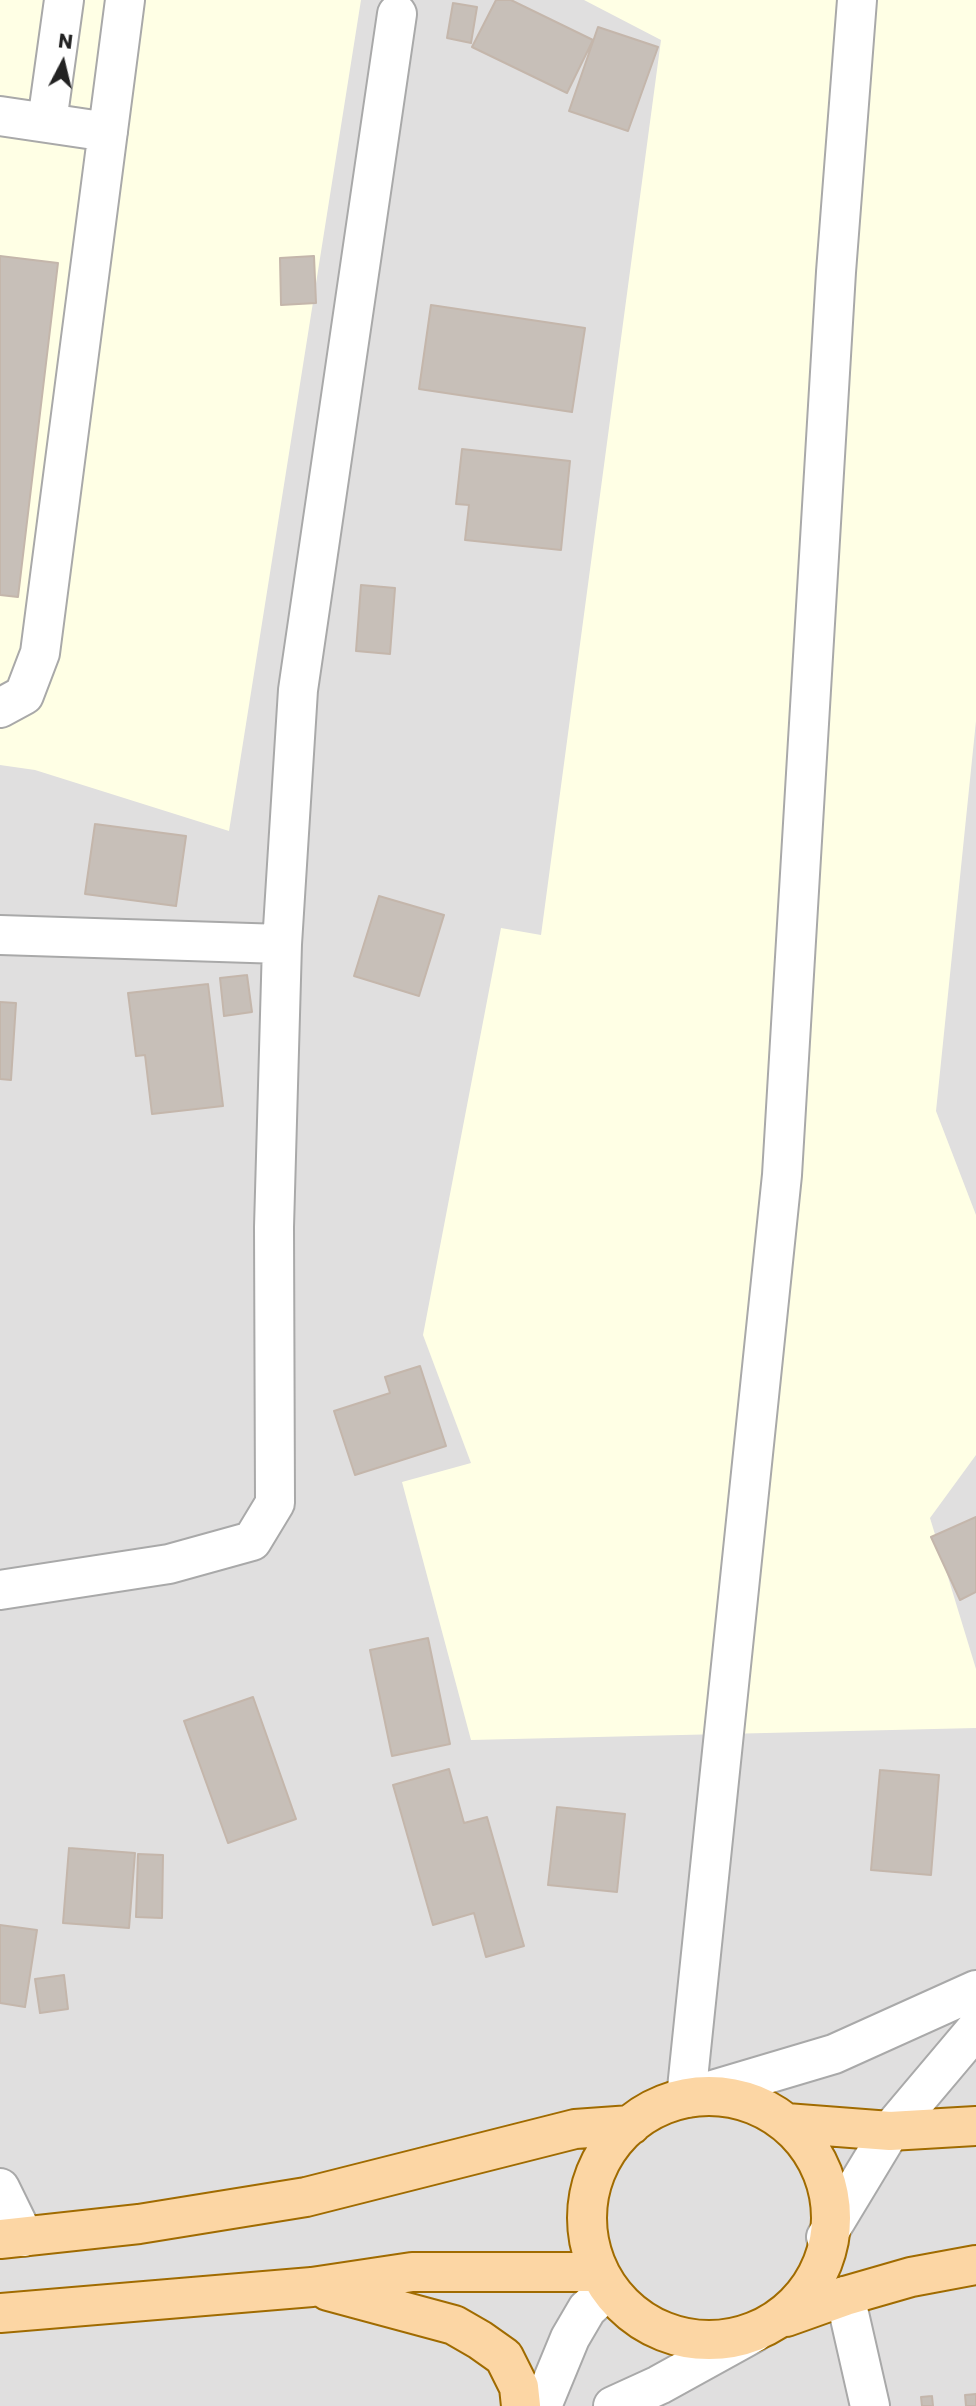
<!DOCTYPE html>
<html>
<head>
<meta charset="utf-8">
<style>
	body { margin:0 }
	#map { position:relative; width:976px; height:2406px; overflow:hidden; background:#f2efe9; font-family:Poppins,sans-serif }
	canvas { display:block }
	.north { position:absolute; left:28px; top:28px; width:70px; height:70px; -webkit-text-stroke:5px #fff; paint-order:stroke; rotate:7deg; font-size:19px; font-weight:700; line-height:28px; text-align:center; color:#222 }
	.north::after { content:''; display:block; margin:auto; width:24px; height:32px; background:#222; clip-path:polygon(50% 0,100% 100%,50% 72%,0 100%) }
</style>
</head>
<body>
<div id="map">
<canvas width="976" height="2406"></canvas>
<div class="north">N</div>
</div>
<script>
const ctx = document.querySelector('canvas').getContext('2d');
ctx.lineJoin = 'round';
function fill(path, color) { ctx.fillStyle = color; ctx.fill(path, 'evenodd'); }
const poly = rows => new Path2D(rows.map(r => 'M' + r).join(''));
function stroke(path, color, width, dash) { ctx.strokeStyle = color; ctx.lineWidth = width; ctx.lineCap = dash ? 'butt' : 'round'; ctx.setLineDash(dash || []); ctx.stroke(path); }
const residential = poly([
	[0,0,976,0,976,2406,0,2406]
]);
const education = poly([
	[0,0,361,0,229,831,35,770,0,765],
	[584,0,976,0,976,721,936,1111,976,1215,976,1455,930,1518,976,1669,976,1728,471,1740,402,1482,471,1463,423,1335,501,928,541,935,661,40]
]);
const building = poly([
	[496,0,511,0,593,40,567,93,472,47,496,0],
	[453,3,477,7,471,43,447,38,453,3],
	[598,27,658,47,628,131,569,111,598,27],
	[0,256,58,263,18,597,0,595,0,256],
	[314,256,316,303,281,305,280,258,314,256],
	[431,305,585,328,572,412,419,389,431,305],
	[462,449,570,461,561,550,465,540,469,505,456,504,462,449],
	[361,585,395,588,390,654,356,651,361,585],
	[95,824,186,836,176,906,85,894,95,824],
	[379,896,444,915,419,996,354,976,379,896],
	[247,975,252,1012,224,1016,220,978,247,975],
	[208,984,223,1106,152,1114,145,1055,136,1056,128,993,208,984],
	[0,1002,16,1003,11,1080,0,1079,0,1002],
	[420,1366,446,1446,355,1475,334,1411,390,1393,385,1377,420,1366],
	[976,1517,976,1592,960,1600,931,1537,976,1517],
	[428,1638,450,1744,392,1756,370,1650,428,1638],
	[253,1697,296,1819,228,1843,184,1721,253,1697],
	[449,1769,464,1823,487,1817,524,1946,486,1957,474,1913,433,1925,393,1785,449,1769],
	[880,1770,939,1775,931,1875,871,1870,880,1770],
	[557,1807,625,1814,617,1892,548,1885,557,1807],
	[69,1848,135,1853,129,1928,63,1923,69,1848],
	[138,1854,163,1855,162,1918,136,1917,138,1854],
	[0,1925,37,1930,25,2007,0,2003,0,1925],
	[64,1975,68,2009,40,2013,35,1979,64,1975],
	[976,2394,976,2406,966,2406,965,2395,976,2394],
	[932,2396,933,2406,922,2406,921,2397,932,2396]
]);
const minor = poly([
	[857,0,836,272,782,1175,686,2098,834,2054,976,1990],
	[0,116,108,132],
	[47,122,64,0],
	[0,708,24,695,40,653,125,0],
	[0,935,282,944],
	[0,1590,169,1564,252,1541,275,1503,274,1227,282,944,298,690,397,14],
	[0,2188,24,2237],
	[826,2237,890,2131,976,2029],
	[845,2296,870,2406],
	[542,2406,570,2338,587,2309,609,2289],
	[613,2406,659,2385,755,2332]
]);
const major = poly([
	'587 2218a122 122 0 1 1 244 0a122 122 0 1 1-244 0Z',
	[786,2123,890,2131,976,2126],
	[0,2239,139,2224,306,2197,575,2129,631,2125],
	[328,2291,454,2325,480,2340,504,2357,519,2387,521,2406],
	[0,2313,312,2287,412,2272,599,2272],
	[786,2317,845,2296,911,2277,976,2265]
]);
fill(residential, '#e0dfdf');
fill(education, '#ffffe5');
fill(building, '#c7bfb8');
stroke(building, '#c4b6ab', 2);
stroke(minor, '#a9a9a9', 42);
stroke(major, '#a06b00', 42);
stroke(minor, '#fff', 38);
stroke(major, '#fcd6a4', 38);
</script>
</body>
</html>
